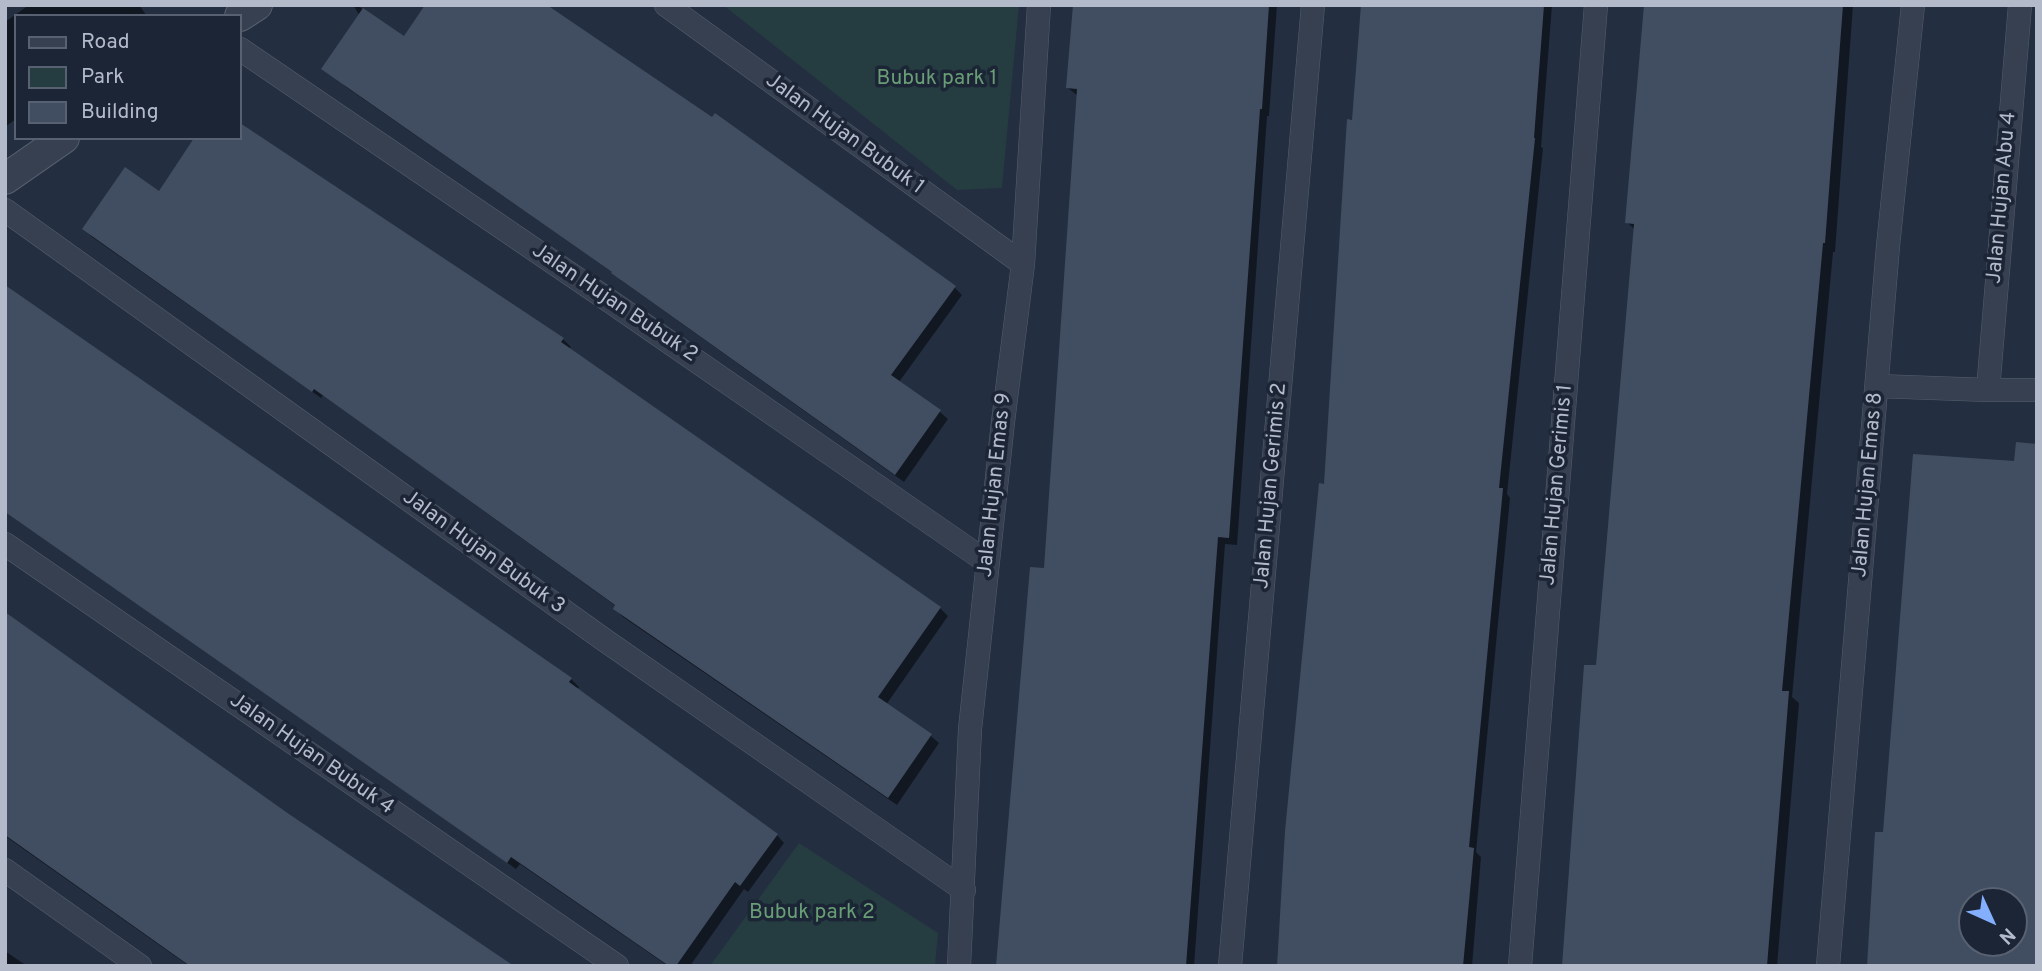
<!DOCTYPE html>
<html>
<head>
<meta charset="utf-8">
<style>
	body { margin:0 }
	#map { position:relative; width:2042px; height:971px; overflow:hidden; background:#232e40; font-family:Overpass,sans-serif }
	canvas { display:block }
	.frame { position:absolute; inset:0; border:7px solid #b3bbca; pointer-events:none }
	.legend { position:absolute; left:14px; top:14px; width:228px; height:126px; box-sizing:border-box; background:#1c2535; border:2px solid #586171; margin:0; padding:9px 12px; list-style:none; font-size:21px; color:#b3bbca }
	.legend li { display:flex; align-items:center; gap:14px; height:35px }
	.legend b { width:35px; border:2px solid #586171 }
	.north { position:absolute; left:1958px; top:887px; width:70px; height:70px; box-sizing:border-box; background:#1c2535; border:2px solid #586171; border-radius:50%; rotate:135deg; font-size:19px; font-weight:700; line-height:28px; text-align:center; color:#b3bbca }
	.north::after { content:''; display:block; margin:auto; width:24px; height:32px; background:#84afff; clip-path:polygon(50% 0,100% 100%,50% 72%,0 100%) }
</style>
</head>
<body>
<div id="map">
<canvas width="2042" height="971"></canvas>
<div class="frame"></div>
<ul class="legend">
<li><b style="height:9px;background:#374050"></b>Road</li>
<li><b style="height:19px;background:#253d41"></b>Park</li>
<li><b style="height:19px;background:#414e62"></b>Building</li>
</ul>
<div class="north">N</div>
</div>
<script>
const ctx = document.querySelector('canvas').getContext('2d');
ctx.lineJoin = 'round';
function fill(path, color) { ctx.fillStyle = color; ctx.fill(path, 'evenodd'); }
const poly = rows => new Path2D(rows.map(r => 'M' + r).join(''));
function stroke(path, color, width, dash) { ctx.strokeStyle = color; ctx.lineWidth = width; ctx.lineCap = dash ? 'butt' : 'round'; ctx.setLineDash(dash || []); ctx.stroke(path); }
function drawText(font, color, halo, rows, align = 'center') {
  ctx.font = font + ' Overpass,sans-serif'; ctx.lineWidth = 7; ctx.setLineDash([]); ctx.textBaseline = 'middle'; ctx.strokeStyle = halo; ctx.fillStyle = color; for (const [text, x, y, turn = 0] of rows) {
    ctx.save(); ctx.translate(x, y); ctx.rotate((+turn || 0) * Math.PI / 180); ctx.textAlign = isNaN(turn) ? turn : align; if (halo) ctx.strokeText(text, 0, 0); ctx.fillText(text, 0, 0); ctx.restore();
  }
}
const green = poly([
	[723,5,1019,5,1002,188,957,190],
	[799,843,938,933,935,966,710,966]
]);
const shadow = poly([
	[29,5,139,5,147,16,16,16,16,119,5,127,5,22],
	[353,5,357,5,405,39,954,287,962,295,899,382,940,412,948,419,904,482,622,281,615,274,346,87,339,80,382,51],
	[1074,5,1277,5,1269,116,1267,116,1237,545,1225,544,1194,966,998,966,1045,570,1078,96,1068,88],
	[1362,5,1552,5,1541,147,1543,148,1507,494,1510,498,1476,852,1481,857,1472,966,1278,966,1325,485],
	[1646,5,1853,5,1835,252,1833,252,1792,697,1799,703,1777,966,1564,966,1597,667,1635,230,1627,222],
	[242,126,563,339,571,347,569,349,940,608,948,616,886,705,931,736,939,743,897,805,623,617,615,609,617,607,323,395,321,398,92,237,84,229,159,193,240,138,240,128],
	[5,287,571,679,579,687,577,690,777,835,784,843,748,892,744,889,690,966,668,966,520,864,516,869,5,512],
	[5,621,285,814,511,966,189,966,5,836],
	[5,951,27,966,5,966]
]);
const building = poly([
	[425,5,547,5,712,117,715,113,956,286,891,375,941,410,895,475,611,273,612,272,321,69,363,8,404,36],
	[1073,5,1269,5,1262,109,1260,109,1229,538,1218,537,1186,966,996,966,1030,567,1044,568,1077,89,1066,88],
	[1361,5,1544,5,1534,138,1535,138,1499,488,1503,488,1469,847,1474,848,1463,966,1277,966,1285,831,1319,483,1324,484,1347,119,1352,120],
	[1644,5,1843,5,1825,243,1823,243,1782,691,1789,691,1767,966,1562,966,1584,665,1596,665,1634,224,1625,223],
	[240,123,564,338,561,342,941,607,878,697,932,734,888,798,613,609,615,605,314,389,312,392,82,229,125,167,159,191,194,138,240,138],
	[5,285,572,678,569,682,778,834,740,886,735,882,676,966,669,966,511,857,507,863,5,512],
	[2016,442,2037,444,2037,966,1867,966,1875,832,1883,832,1913,454,2014,461],
	[1972,901,2014,901,2014,943,1972,943],
	[5,612,286,812,514,966,190,966,5,835]
]);
const minor = poly([
	[666,5,1023,264],
	[240,49,601,295,987,562],
	[5,210,603,639,964,890],
	[1877,386,1988,390,2037,390],
	[1988,390,2020,5],
	[5,544,617,966],
	[5,870,140,966],
	[959,966,970,729,1003,422,1023,264,1039,5],
	[1230,966,1313,5],
	[1520,966,1596,5],
	[1828,966,1888,246,1913,5]
]);
const tertiary = poly([
	[240,16,257,5],
	[5,179,64,138]
]);
const parkNames = [
	["Bubuk park 1",937,80],
	["Bubuk park 2",812,914]
];
const streetNames = [
	["Jalan Hujan Bubuk 1",844,135,36],
	["Jalan Hujan Abu 4",2003,198,-85],
	["Jalan Hujan Bubuk 2",614,304,34],
	["Jalan Hujan Emas 9",996,485,-84],
	["Jalan Hujan Gerimis 1",1558,485,-85],
	["Jalan Hujan Emas 8",1869,485,-85],
	["Jalan Hujan Gerimis 2",1272,486,-85],
	["Jalan Hujan Bubuk 3",483,553,36],
	["Jalan Hujan Bubuk 4",311,755,35]
];
fill(green, '#253d41');
fill(shadow, '#0007');
fill(building, '#414e62');
stroke(minor, '#555e6d', 24);
stroke(tertiary, '#555e6d', 32);
stroke(minor, '#374050', 23);
stroke(tertiary, '#374050', 30);
drawText('21px', '#689d76', '#1c2535', parkNames);
drawText('21px', '#b3bbca', '#1c2535', streetNames);
</script>
</body>
</html>
